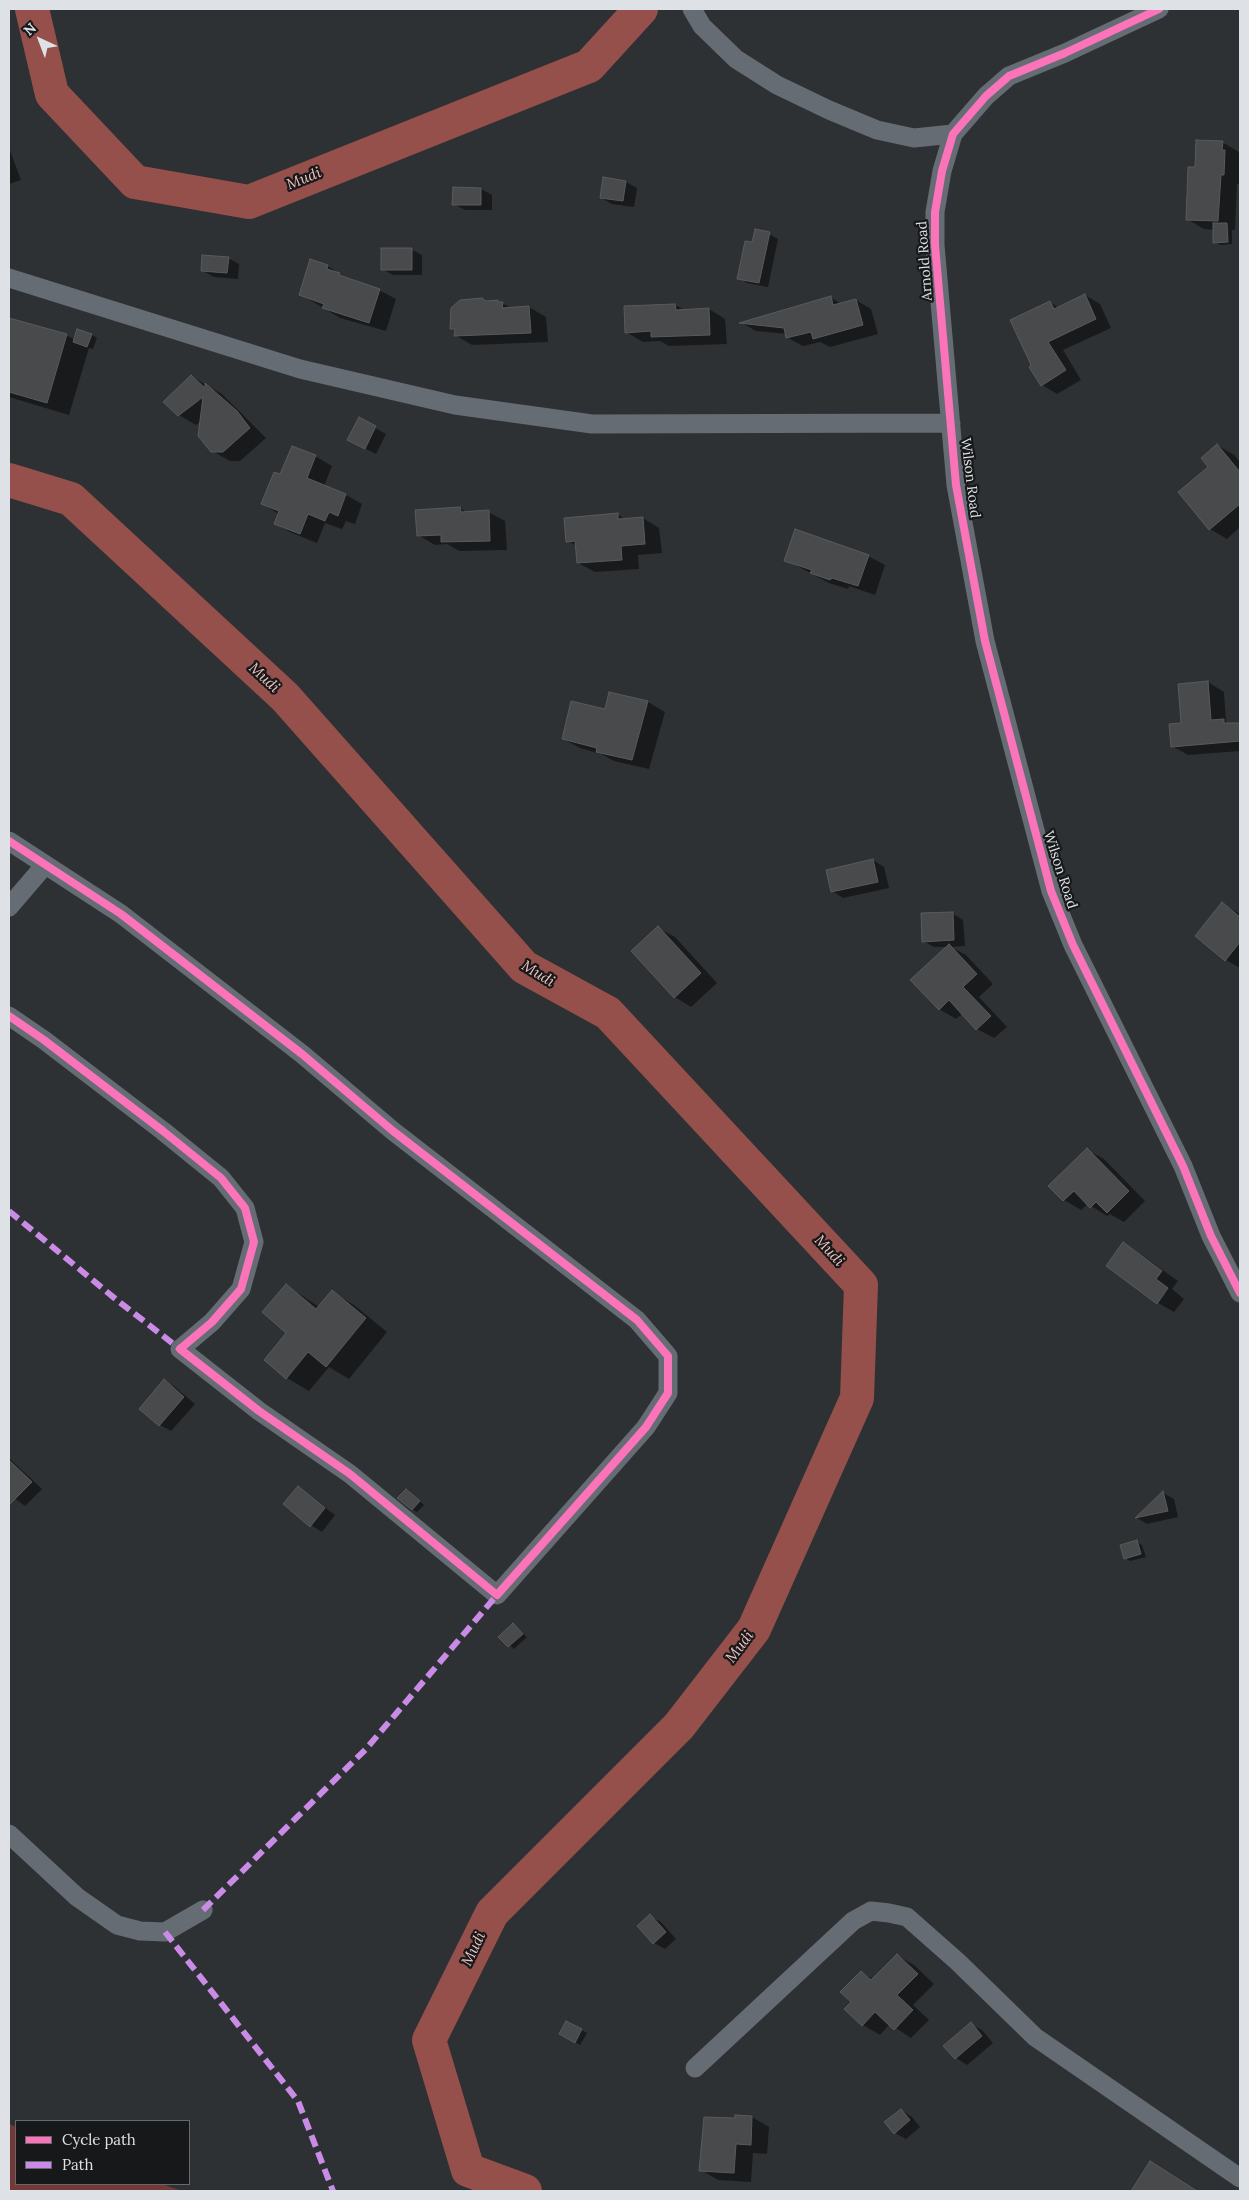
<!DOCTYPE html>
<html>
<head>
<meta charset="utf-8">
<style>
	body { margin:0 }
	#map { position:relative; width:1249px; height:2200px; overflow:hidden; background:#2e3134; font-family:Lora,serif }
	canvas { display:block }
	.frame { position:absolute; inset:0; border:10px solid #dee1e5; pointer-events:none }
	.legend { position:absolute; left:15px; top:2120px; width:175px; height:65px; box-sizing:border-box; background:#16181a; border:1px solid #66686b; margin:0; padding:6px 9px; list-style:none; font-size:15px; color:#dee1e5 }
	.legend li { display:flex; align-items:center; gap:10px; height:25px }
	.legend b { width:25px; border:1px solid #66686b }
	.north { position:absolute; left:15px; top:15px; width:50px; height:50px; -webkit-text-stroke:4px #16181a; paint-order:stroke; rotate:317deg; font-size:14px; font-weight:700; line-height:20px; text-align:center; color:#dee1e5 }
	.north::after { content:''; display:block; margin:auto; width:18px; height:22px; background:#dee1e5; clip-path:polygon(50% 0,100% 100%,50% 72%,0 100%) }
</style>
</head>
<body>
<div id="map">
<canvas width="1249" height="2200"></canvas>
<div class="frame"></div>
<ul class="legend">
<li><b style="height:6px;background:#fb73b8"></b>Cycle path</li>
<li><b style="height:6px;background:#ca8be6"></b>Path</li>
</ul>
<div class="north">N</div>
</div>
<script>
const ctx = document.querySelector('canvas').getContext('2d');
ctx.lineJoin = 'round';
function fill(path, color) { ctx.fillStyle = color; ctx.fill(path, 'evenodd'); }
const poly = rows => new Path2D(rows.map(r => 'M' + r).join(''));
function stroke(path, color, width, dash) { ctx.strokeStyle = color; ctx.lineWidth = width; ctx.lineCap = dash ? 'butt' : 'round'; ctx.setLineDash(dash || []); ctx.stroke(path); }
function drawText(font, color, halo, rows, align = 'center') {
  ctx.font = font + ' Lora,serif'; ctx.lineWidth = 4.5; ctx.setLineDash([]); ctx.textBaseline = 'middle'; ctx.strokeStyle = halo; ctx.fillStyle = color; for (const [text, x, y, turn = 0] of rows) {
    ctx.save(); ctx.translate(x, y); ctx.rotate((+turn || 0) * Math.PI / 180); ctx.textAlign = isNaN(turn) ? turn : align; if (halo) ctx.strokeText(text, 0, 0); ctx.fillText(text, 0, 0); ctx.restore();
  }
}
const green = poly([
	[9,2124,16,2127,16,2184,162,2184,182,2191,9,2191]
]);
const shadow = poly([
	[1222,142,1239,152,1240,184,1237,184,1235,230,1232,230,1232,244,1220,245,1215,242,1214,230,1204,229,1187,219,1196,168],
	[9,148,21,180,9,184],
	[626,182,637,188,634,207,612,204,601,198],
	[481,189,492,195,492,210,465,210,454,204],
	[769,234,778,239,768,287,747,283,738,278,753,244],
	[411,249,422,255,422,275,393,275,382,269],
	[228,258,239,264,238,279,214,277,203,271],
	[311,260,328,266,344,277,379,290,396,299,386,331,340,318,300,294],
	[1085,295,1100,304,1111,328,1063,350,1081,380,1057,394,1042,385,1050,302,1059,308],
	[831,298,842,304,856,300,871,309,878,334,830,347,820,342,803,346,788,338,787,334,756,331,742,323],
	[498,301,513,309,529,307,546,317,548,342,472,345,455,335,456,331,452,329,487,302],
	[675,305,685,310,709,309,725,319,727,344,669,346,660,341,643,342,626,332],
	[9,319,66,335,75,340,92,335,97,338,93,349,89,348,69,415,9,397],
	[191,376,222,394,266,438,240,461,230,461,212,451,201,421,196,425,179,415],
	[359,419,386,434,376,454,360,446],
	[1217,445,1234,455,1240,462,1240,527,1227,539,1210,529,1210,467],
	[315,456,332,466,324,486,346,495,362,504,355,524,346,521,342,529,325,523,317,543,292,533,275,524,279,514,262,504,281,476],
	[460,508,468,513,488,512,505,521,507,550,459,551,447,544,435,545,418,535],
	[617,514,627,520,643,518,659,528,662,553,638,555,639,569,595,572,578,563,577,546,568,541],
	[868,556,885,565,875,595,849,586,848,589,829,583,786,560],
	[1208,682,1224,692,1226,722,1231,724,1240,724,1240,751,1188,755,1172,746],
	[610,693,648,702,665,712,649,769,614,761,601,754,580,748,563,739,605,710],
	[873,860,884,867,889,888,843,898,832,891],
	[1223,904,1240,914,1240,968,1226,960],
	[952,913,963,920,965,946,951,947,966,955,993,984,979,997,1007,1027,994,1038,977,1029,963,1013,956,1019,939,1009,947,947,934,947,923,941],
	[658,928,675,937,717,983,691,1007,675,997],
	[1087,1150,1104,1159,1145,1201,1124,1222,1110,1214,1107,1216,1088,1204,1081,1210,1064,1200,1050,1186],
	[1124,1244,1140,1254,1178,1281,1172,1289,1184,1299,1174,1312,1158,1303],
	[286,1285,319,1307,332,1292,354,1305,387,1332,349,1379,329,1367,309,1391,287,1378,288,1332],
	[165,1380,175,1387,195,1404,171,1431,160,1425],
	[9,1458,42,1489,25,1506,9,1494],
	[298,1488,335,1515,322,1532,311,1525],
	[406,1490,424,1505,417,1512,412,1509],
	[1163,1493,1174,1499,1178,1517,1147,1524,1137,1518],
	[1137,1542,1142,1545,1146,1557,1130,1561,1125,1558],
	[513,1625,527,1637,514,1649,500,1637],
	[650,1916,661,1922,676,1939,665,1949,654,1943],
	[897,1955,914,1965,934,1984,913,2005,929,2020,911,2038,890,2024,880,2035,863,2025,846,2009,852,2002,861,1972,874,1980],
	[567,2022,587,2033,580,2045,560,2034],
	[971,2024,982,2030,993,2043,967,2065,956,2058],
	[901,2110,912,2117,920,2127,906,2139,895,2133],
	[752,2117,769,2127,767,2154,753,2153,751,2182,718,2180,701,2170,736,2120],
	[1151,2163,1168,2173,1196,2191,1132,2191]
]);
const river = poly([
	[32,9,52,94,135,182,249,202,589,66,641,9],
	[9,480,71,499,285,697,524,967,608,1013,861,1285,857,1398,754,1629,679,1726,492,1913,429,2040,468,2170,525,2191]
]);
const building = poly([
	[1196,140,1223,141,1222,150,1225,150,1224,175,1221,175,1218,221,1186,220,1188,167,1195,167,1196,140],
	[603,177,626,181,623,201,600,198,603,177],
	[453,187,481,188,481,205,452,205,453,187],
	[1213,223,1227,223,1228,242,1213,243,1213,223],
	[755,229,770,232,759,283,737,279,745,241,752,242,755,229],
	[381,248,412,248,412,270,381,270,381,248],
	[202,255,229,257,227,273,201,271,202,255],
	[310,259,328,265,327,269,340,273,339,275,380,289,369,323,322,308,324,304,299,295,310,259],
	[1085,294,1096,319,1048,342,1066,370,1041,386,1029,367,1031,365,1010,320,1050,301,1054,309,1085,294],
	[831,296,833,305,856,299,863,325,813,339,811,332,786,338,784,328,739,323,831,296],
	[482,298,486,301,498,300,498,302,503,302,502,308,529,306,531,333,454,336,455,329,450,329,451,308,460,300,482,298],
	[675,304,676,310,709,308,710,335,651,337,651,331,625,333,624,306,675,304],
	[9,318,67,334,47,403,9,392,9,318],
	[77,329,92,334,87,347,73,342,77,329],
	[191,375,205,388,205,383,237,411,250,428,223,452,211,452,198,436,203,397,178,416,163,402,191,375],
	[359,417,376,426,365,449,347,440,359,417],
	[1217,444,1240,472,1240,504,1209,530,1178,492,1208,467,1201,458,1217,444],
	[292,446,316,455,307,478,346,494,338,516,329,512,325,521,308,514,300,534,274,524,279,511,261,504,274,472,280,474,292,446],
	[460,507,461,512,489,510,490,541,441,542,441,535,417,536,415,510,460,507],
	[618,513,618,519,643,517,645,544,621,546,622,560,577,563,575,541,566,542,564,518,618,513],
	[795,529,869,555,858,586,832,578,830,580,810,573,812,570,784,561,795,529],
	[1208,681,1211,720,1224,719,1224,723,1240,723,1240,741,1171,747,1169,724,1181,723,1178,684,1208,681],
	[609,692,648,701,632,760,596,752,597,748,562,739,571,701,605,709,609,692],
	[873,859,878,882,831,892,826,870,873,859],
	[1222,902,1240,917,1240,942,1225,961,1195,936,1222,902],
	[953,912,954,940,922,942,921,913,953,912],
	[658,926,701,973,674,998,631,951,658,926],
	[949,944,977,974,963,987,991,1016,976,1030,949,1000,939,1010,910,980,949,944],
	[1087,1148,1129,1191,1107,1213,1096,1202,1090,1208,1074,1191,1063,1201,1048,1186,1087,1148],
	[1123,1242,1162,1271,1156,1279,1168,1288,1157,1304,1106,1266,1123,1242],
	[286,1284,316,1309,332,1290,366,1318,326,1367,308,1352,286,1379,264,1360,286,1333,262,1312,286,1284],
	[164,1379,184,1397,159,1426,139,1409,164,1379],
	[9,1460,32,1482,9,1505,9,1460],
	[298,1486,325,1508,310,1527,283,1504,298,1486],
	[406,1489,420,1501,412,1510,397,1498,406,1489],
	[1163,1491,1168,1511,1135,1518,1163,1491],
	[1137,1540,1141,1554,1124,1559,1120,1545,1137,1540],
	[513,1623,523,1634,508,1647,498,1637,513,1623],
	[650,1914,666,1932,653,1944,637,1926,650,1914],
	[897,1954,918,1974,897,1995,913,2010,894,2030,875,2012,862,2026,844,2009,851,2002,840,1992,861,1971,871,1980,897,1954],
	[566,2021,582,2029,575,2043,559,2034,566,2021],
	[971,2022,982,2036,955,2059,943,2046,971,2022],
	[901,2109,910,2120,894,2134,884,2122,901,2109],
	[735,2115,752,2116,751,2145,736,2144,734,2173,699,2171,704,2117,735,2118,735,2115],
	[1150,2161,1197,2191,1131,2191,1150,2161]
]);
const street = poly([
	[692,9,702,26,736,59,777,85,829,110,877,130,914,138,953,134],
	[1159,9,1065,53,1009,76,986,96,953,134,942,171,935,212,935,245,956,485,985,641,1051,891,1073,945,1183,1166,1211,1236,1240,1293],
	[9,278,300,369,455,405,592,424,951,423],
	[9,841,121,914,302,1054,393,1131,637,1320,668,1356,668,1393,646,1427,497,1595,350,1474,259,1411,180,1349,212,1322,241,1289,254,1242,245,1208,221,1178,163,1131,44,1040,9,1016],
	[9,907,45,865],
	[9,1834,77,1897,117,1925,140,1931,165,1932,203,1910],
	[695,2068,853,1921,871,1911,889,1913,907,1917,958,1962,1035,2037,1240,2178]
]);
const quiet = poly([
	[9,1211,118,1301,180,1349],
	[203,1910,366,1749,497,1595],
	[165,1932,298,2101,333,2191]
]);
const cycleway = poly([
	[1159,9,1065,53,1009,76,986,96,953,134,942,171,935,212,935,245,956,485,985,641,1051,891,1073,945,1183,1166,1211,1236,1240,1293],
	[9,841,121,914,302,1054,393,1131,637,1320,668,1356,668,1393,646,1427,497,1595,350,1474,259,1411,180,1349,212,1322,241,1289,254,1242,245,1208,221,1178,163,1131,44,1040,9,1016]
]);
const streetNames = [
	["Arnold Road",925,261,-94],
	["Wilson Road",970,478,83],
	["Wilson Road",1060,870,72]
];
const waterNames = [
	["Mudi",304,179,-22],
	["Mudi",264,678,43],
	["Mudi",538,974,32],
	["Mudi",829,1251,47],
	["Mudi",740,1647,-53],
	["Mudi",474,1949,-64]
];
fill(green, '#713a36');
fill(shadow, '#0007');
stroke(river, '#96504b', 34);
fill(building, '#484a4c');
stroke(building, '#585b5d', 1);
stroke(street, '#666c74', 19);
stroke(quiet, '#ca8be6', 6, [12, 6]);
stroke(cycleway, '#fb73b8', 8);
drawText('14px', '#dee1e5', '#16181a', streetNames);
drawText('italic 15px', '#f1c3be', '#16181a', waterNames);
</script>
</body>
</html>
